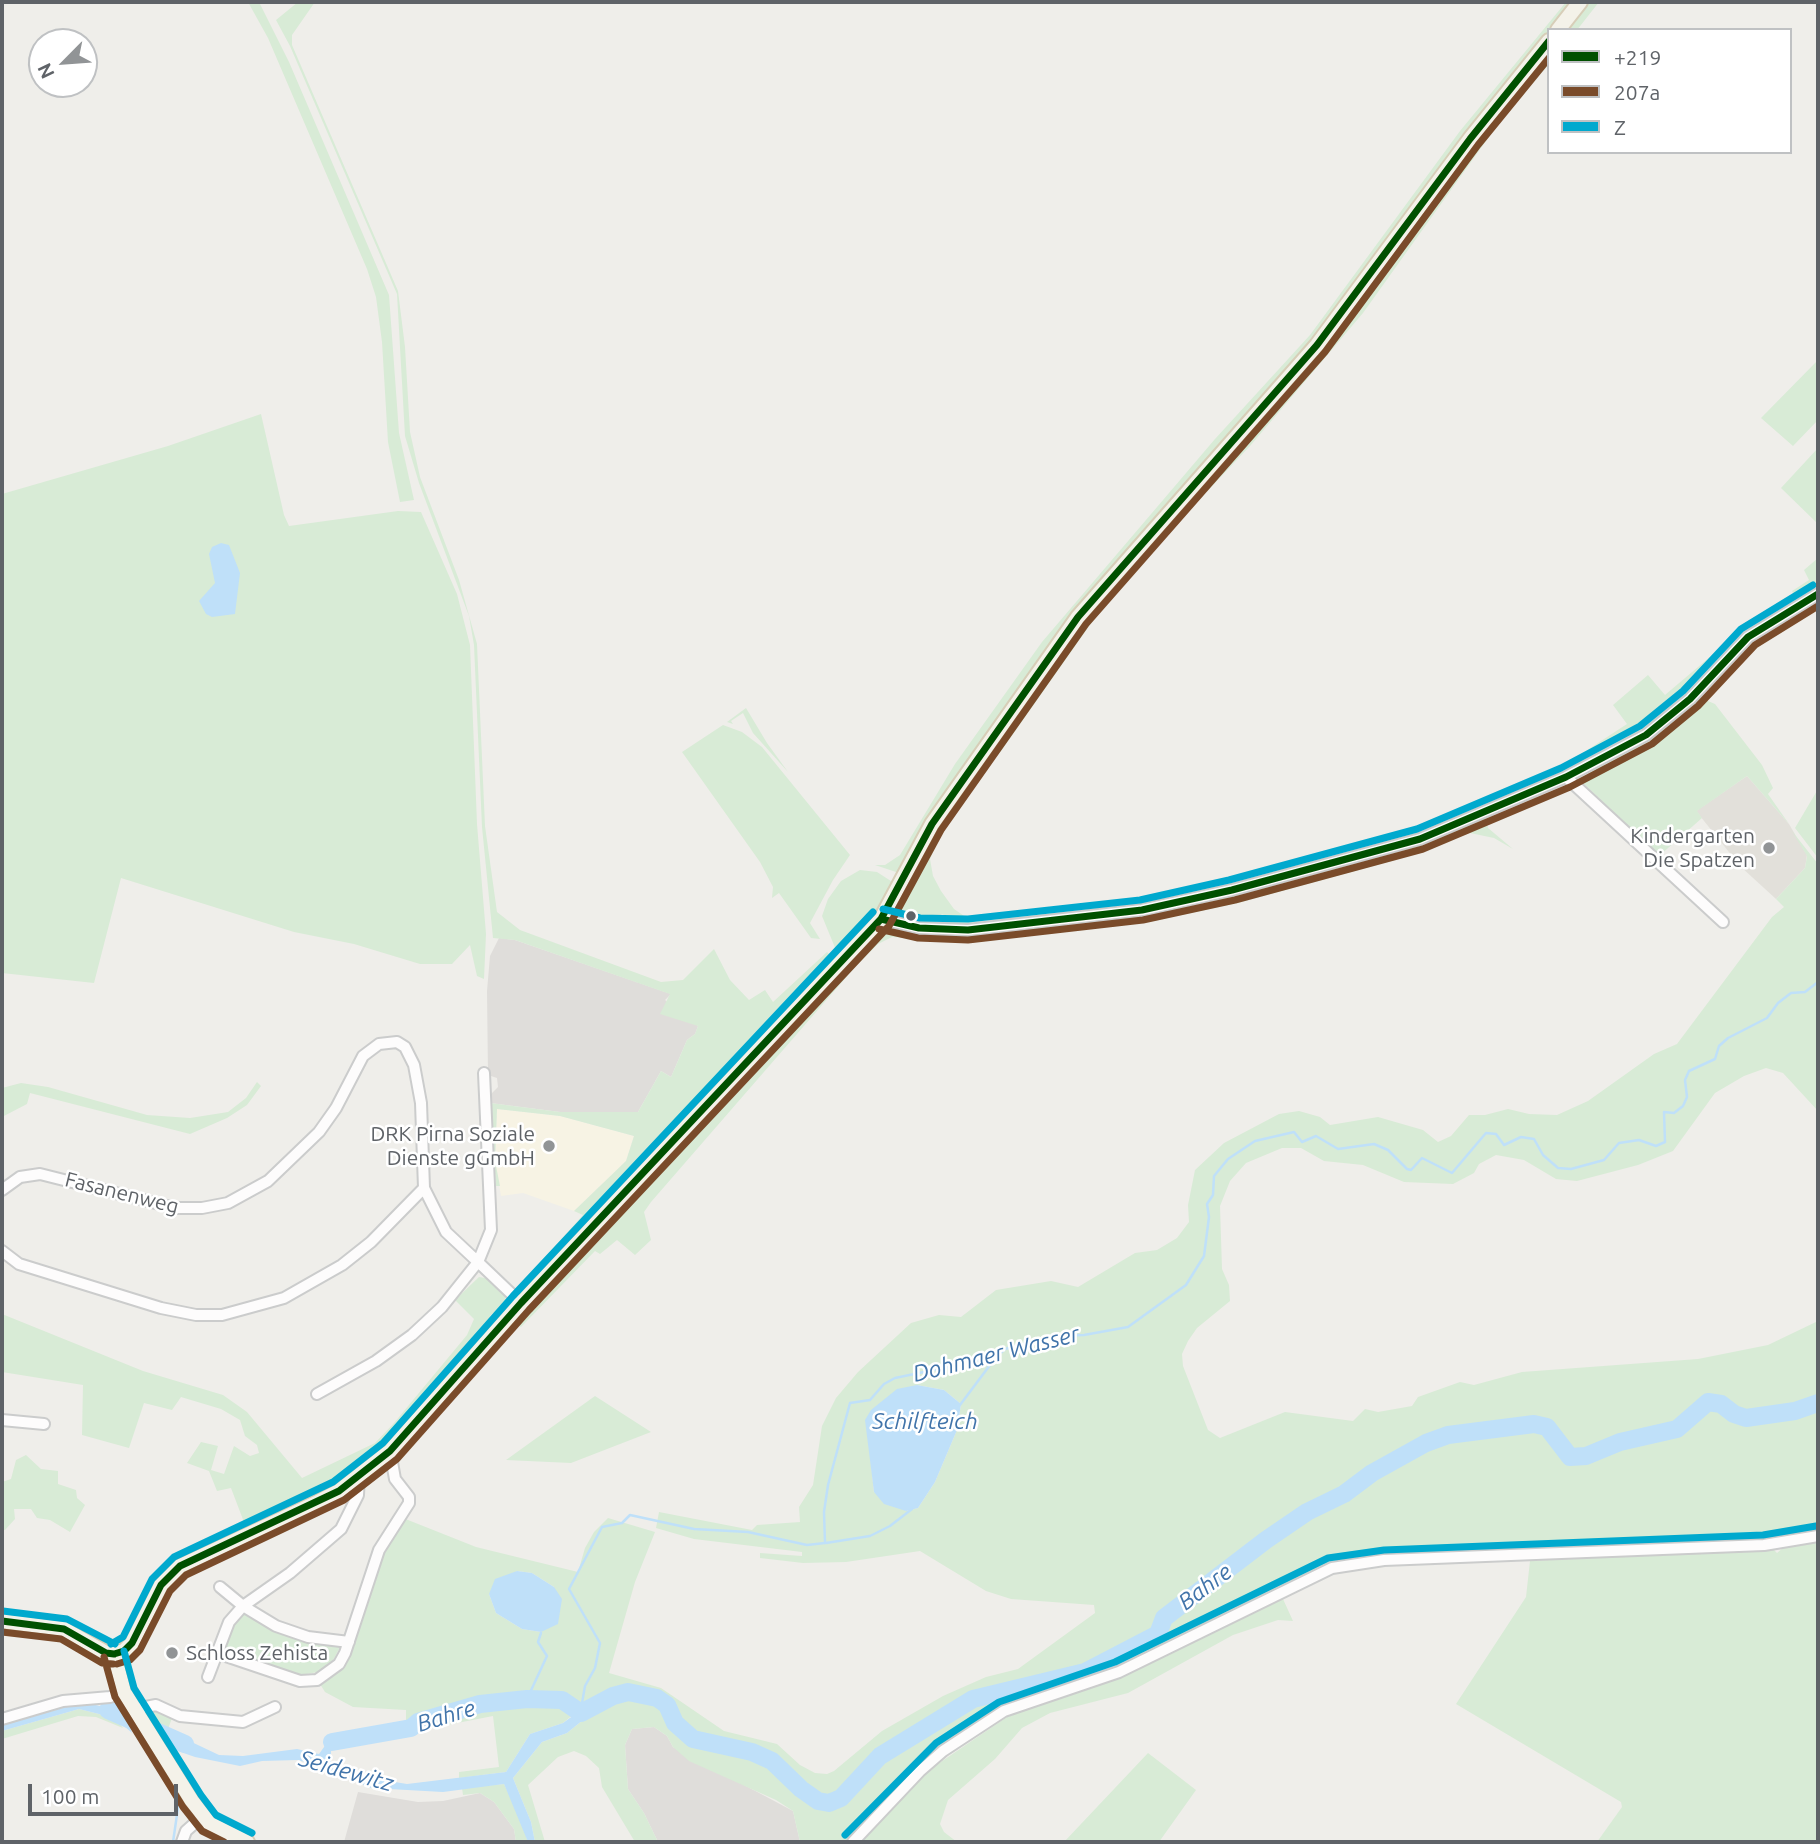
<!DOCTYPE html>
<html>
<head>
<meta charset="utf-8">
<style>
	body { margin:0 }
	#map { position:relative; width:1820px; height:1844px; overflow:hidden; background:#efeeea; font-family:Ubuntu,sans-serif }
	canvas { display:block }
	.frame { position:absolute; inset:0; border:4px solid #5f6368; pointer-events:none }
	.legend { position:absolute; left:1547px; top:28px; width:245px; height:126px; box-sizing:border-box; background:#fff; border:2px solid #bfc1c3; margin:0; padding:9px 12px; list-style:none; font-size:21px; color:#5f6368 }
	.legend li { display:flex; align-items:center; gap:14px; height:35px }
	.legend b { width:35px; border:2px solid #bfc1c3 }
	.north { position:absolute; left:28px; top:28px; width:70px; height:70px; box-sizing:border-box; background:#fff; border:2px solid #bfc1c3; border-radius:50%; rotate:245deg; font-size:19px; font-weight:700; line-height:28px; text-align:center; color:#5f6368 }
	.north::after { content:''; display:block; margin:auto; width:24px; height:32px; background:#919496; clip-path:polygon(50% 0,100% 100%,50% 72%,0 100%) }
	.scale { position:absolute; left:28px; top:1784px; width:150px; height:32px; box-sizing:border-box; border:4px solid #5f6368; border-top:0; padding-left:9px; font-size:21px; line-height:24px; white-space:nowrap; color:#5f6368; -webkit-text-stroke:5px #fff; paint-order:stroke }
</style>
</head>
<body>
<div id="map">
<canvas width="1820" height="1844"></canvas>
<div class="frame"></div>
<ul class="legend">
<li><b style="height:9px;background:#005000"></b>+219</li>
<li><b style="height:9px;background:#7a4b2a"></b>207a</li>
<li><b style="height:9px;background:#00a9ce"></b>Z</li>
</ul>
<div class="north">N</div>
<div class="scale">100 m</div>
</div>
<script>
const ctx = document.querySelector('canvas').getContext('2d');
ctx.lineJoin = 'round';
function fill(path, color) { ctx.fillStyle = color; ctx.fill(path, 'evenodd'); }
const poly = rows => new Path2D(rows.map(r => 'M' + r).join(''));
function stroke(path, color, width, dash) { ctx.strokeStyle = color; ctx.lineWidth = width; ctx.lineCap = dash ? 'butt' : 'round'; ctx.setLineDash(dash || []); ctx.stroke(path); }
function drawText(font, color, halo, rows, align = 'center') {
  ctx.font = font + ' Ubuntu,sans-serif'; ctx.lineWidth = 5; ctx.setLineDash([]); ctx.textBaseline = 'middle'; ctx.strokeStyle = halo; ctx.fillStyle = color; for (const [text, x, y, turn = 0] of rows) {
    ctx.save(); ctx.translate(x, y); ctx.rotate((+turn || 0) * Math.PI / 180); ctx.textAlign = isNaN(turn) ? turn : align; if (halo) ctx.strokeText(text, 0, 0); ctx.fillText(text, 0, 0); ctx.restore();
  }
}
const commercial = poly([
	[497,1109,560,1116,634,1136,626,1161,574,1211,523,1193,501,1196,495,1161]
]);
const industrial = poly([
	[499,938,515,940,671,994,665,1000,698,1026,695,1034,687,1040,671,1077,661,1071,638,1112,560,1112,490,1103,491,1094,498,1087,497,1078,488,1075,487,991,490,956],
	[654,1727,667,1736,673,1747,793,1811,800,1842,658,1842,644,1813,628,1789,625,1745,632,1729],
	[358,1792,418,1802,443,1801,480,1793,494,1802,514,1829,516,1842,344,1842]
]);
const education = poly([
	[1747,776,1789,824,1807,855,1805,868,1776,899,1741,867,1696,811]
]);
const green = poly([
	[248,2,259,2,289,62,389,295,399,433,414,500,400,502,388,442,382,342,376,297,367,269,268,38],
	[298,2,315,2,292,35,292,45,398,291,405,347,410,432,420,477,459,580,477,644,485,826,497,912,520,930,661,982,683,980,714,949,730,980,749,1000,765,990,773,1002,827,952,829,954,829,964,533,1282,529,1275,583,1215,574,1211,626,1161,634,1136,560,1116,497,1109,495,1161,500,1186,496,1186,490,1103,560,1112,638,1112,661,1071,671,1077,687,1040,695,1034,698,1026,660,1014,670,994,515,940,493,938,482,827,474,645,469,616,419,483,405,436,397,294,290,46,276,20],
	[1566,2,1574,2,1466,135,1313,341,1106,576,899,873,875,865,885,865,900,855,955,764,1042,642,1215,439,1310,335,1460,131],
	[1588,2,1599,2,1577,30,1566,30],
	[1549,51,1549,64,1496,127,1363,313,1250,446,1164,537,1092,622,1001,751,974,783,941,833,930,859,933,876,941,891,954,909,973,922,1140,903,1231,884,1278,871,1292,863,1294,869,1142,906,988,924,954,926,944,922,947,917,942,914,933,925,898,917,896,909,939,826,1084,620,1323,348,1476,141],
	[1818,360,1818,420,1793,446,1761,418],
	[261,414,284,515,289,526,398,511,421,512,457,594,470,645,477,824,486,934,484,979,477,976,470,945,452,964,420,964,354,944,294,932,121,878,94,983,2,973,2,494,168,446],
	[1818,448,1818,524,1781,488],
	[1818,558,1818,581,1794,595,1792,591,1809,580,1804,570],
	[1731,639,1733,643,1691,688,1692,691,1643,731,1578,767,1510,797,1508,792,1555,771,1627,724,1613,705,1648,675,1665,695],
	[1701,698,1715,704,1762,765,1773,788,1768,794,1789,824,1747,776,1697,811,1702,818,1659,856,1579,779,1664,728],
	[746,708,767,743,788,772,753,733,743,713,731,721,733,724,727,722],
	[723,725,742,732,762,747,850,855,833,880,810,923,820,939,811,938,779,893,772,898,773,887,760,862,682,752],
	[1818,789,1818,858,1795,828],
	[1485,816,1488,828,1513,849,1494,838,1470,833,1395,860,1238,903,1144,923,972,941,892,937,878,944,856,966,651,1202,644,1212,651,1240,635,1255,617,1240,600,1254,595,1251,521,1327,517,1325,516,1320,542,1292,540,1290,881,931,894,928,907,933,967,934,1143,914,1234,895,1393,852],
	[1792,831,1818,864,1818,1111,1783,1073,1766,1068,1744,1076,1715,1093,1673,1151,1638,1165,1577,1181,1556,1179,1524,1160,1496,1155,1479,1164,1474,1173,1453,1184,1404,1182,1363,1165,1324,1161,1301,1148,1282,1148,1246,1163,1230,1181,1220,1206,1222,1269,1229,1285,1230,1301,1197,1328,1188,1341,1182,1354,1183,1366,1208,1430,1220,1438,1285,1412,1353,1421,1365,1409,1378,1412,1412,1406,1418,1397,1460,1382,1474,1385,1522,1372,1698,1359,1768,1345,1818,1321,1818,1531,1765,1540,1386,1556,1356,1557,1332,1563,1118,1666,1001,1706,916,1765,846,1842,800,1842,793,1811,776,1800,689,1761,673,1747,667,1736,654,1727,632,1729,625,1745,628,1789,644,1813,658,1842,635,1842,602,1787,599,1768,586,1756,574,1751,558,1757,528,1785,545,1842,535,1842,531,1822,513,1778,542,1742,567,1733,588,1716,615,1703,586,1704,563,1723,530,1734,506,1772,459,1778,459,1772,499,1767,493,1716,406,1733,406,1710,353,1707,325,1692,320,1684,334,1676,342,1665,381,1551,403,1518,476,1547,578,1572,585,1548,594,1532,608,1518,655,1532,635,1582,609,1673,661,1688,724,1731,777,1744,800,1765,815,1773,827,1774,834,1771,882,1731,943,1696,986,1677,1018,1669,1095,1613,1094,1605,1011,1599,986,1591,920,1551,846,1562,803,1563,760,1558,760,1553,802,1556,802,1552,694,1539,656,1528,659,1512,752,1530,757,1525,800,1522,799,1507,813,1485,822,1426,836,1398,858,1372,911,1323,939,1315,961,1317,996,1290,1051,1281,1078,1287,1135,1253,1157,1250,1177,1238,1189,1222,1188,1205,1195,1170,1224,1143,1279,1114,1299,1111,1320,1117,1330,1125,1378,1117,1423,1130,1438,1142,1451,1136,1469,1115,1485,1115,1508,1109,1529,1114,1557,1115,1588,1101,1654,1054,1677,1044,1772,917,1784,907,1776,899,1805,868,1807,856],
	[917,1385,944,1390,961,1404,957,1430,935,1482,918,1508,906,1511,874,1492,869,1443],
	[517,1571,532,1573,554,1587,541,1632,522,1629,496,1613,489,1594],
	[860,870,877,872,894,883,875,916,842,951,836,950,822,916,828,899,841,881],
	[257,1082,261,1086,247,1105,227,1118,190,1134,30,1093,27,1104,2,1117,2,1088,21,1083,48,1087,147,1115,190,1118,228,1112,246,1098],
	[479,1277,491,1279,503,1291,506,1300,504,1314,501,1318,493,1313,490,1316,496,1323,385,1447,336,1485,247,1530,231,1488,217,1491,209,1471,187,1463,201,1442,218,1446,211,1470,224,1474,234,1446,250,1456,259,1453,257,1445,245,1436,240,1420,221,1409,181,1397,172,1410,144,1403,129,1448,82,1435,83,1385,2,1372,2,1314,143,1371,223,1395,247,1412,302,1478,375,1443,394,1423,467,1335,474,1319,455,1300],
	[595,1396,651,1432,571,1463,506,1460],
	[26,1455,41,1469,58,1471,58,1484,76,1490,77,1498,85,1505,70,1532,50,1520,37,1518,31,1509,14,1509,15,1519,5,1530,2,1530,2,1482,11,1479,16,1460],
	[1818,1541,1818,1842,1597,1842,1622,1807,1621,1802,1456,1704,1526,1597,1530,1561,1773,1549,1777,1553,1784,1547],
	[1283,1599,1293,1621,1278,1620,1233,1635,1128,1693,1050,1713,1022,1728,995,1759,948,1800,940,1824,944,1832,957,1842,859,1842,926,1772,1007,1717,1121,1676],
	[243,1608,252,1615,342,1643,334,1659,318,1672,301,1675,227,1652,227,1635],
	[79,1709,115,1718,123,1728,96,1717,78,1716,2,1739,2,1731],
	[154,1710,172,1718,168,1729,151,1722,149,1712],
	[1148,1753,1196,1790,1159,1842,1064,1842],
	[504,1784,522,1822,528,1842,516,1842,514,1829,494,1802,480,1793,463,1795,462,1788]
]);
const water = poly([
	[221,543,229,545,240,573,235,614,212,617,206,614,199,601,215,583,209,554,212,547],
	[917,1385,944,1390,961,1404,957,1430,935,1482,918,1508,906,1511,884,1504,874,1492,865,1420,871,1410,897,1389],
	[517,1571,532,1573,554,1587,562,1599,558,1624,541,1632,522,1629,496,1613,489,1594,495,1579],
	[608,1690,615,1703,588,1716,567,1733,542,1742,513,1778,531,1822,535,1842,528,1842,504,1784,443,1792,371,1788,327,1769,298,1760,262,1761,240,1766,195,1757,169,1748,162,1728,219,1755,243,1756,297,1749,319,1754,332,1736,352,1733,352,1740,335,1743,331,1751,331,1763,371,1778,407,1784,506,1772,530,1734,563,1723],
	[84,1702,124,1712,132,1733,115,1718,79,1709,2,1731,2,1725]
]);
const stream = poly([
	[960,1405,996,1357],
	[826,1543,870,1536,890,1526,912,1509],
	[527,1699,547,1656,538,1642,541,1633],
	[581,1709,585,1686,595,1668,600,1643,569,1589,602,1527,622,1523,630,1515,694,1529,748,1532,807,1545,825,1543,824,1512,828,1485,850,1403,870,1400,884,1384,895,1378,996,1357,1005,1349,1054,1336,1084,1335,1128,1327,1186,1285,1204,1256,1209,1217,1207,1204,1213,1195,1214,1176,1228,1159,1255,1141,1294,1132,1302,1142,1316,1136,1338,1149,1374,1144,1388,1150,1407,1169,1411,1170,1422,1158,1452,1173,1486,1133,1496,1134,1504,1145,1521,1137,1534,1139,1543,1155,1558,1168,1571,1169,1604,1160,1619,1143,1639,1140,1656,1146,1665,1142,1664,1112,1674,1113,1683,1106,1687,1097,1685,1080,1689,1071,1715,1059,1719,1046,1728,1038,1767,1018,1778,1003,1791,993,1805,992,1818,982],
	[173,1842,179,1801]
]);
const river = poly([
	[108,1710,185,1744],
	[332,1742,411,1728,418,1722,480,1704,527,1699,562,1700,581,1713,613,1696,628,1692,657,1698,667,1705,675,1723,693,1739,752,1752,772,1761,801,1789,818,1801,829,1803,841,1798,880,1756,973,1699,1085,1672,1158,1634,1164,1618,1266,1540,1307,1512,1344,1494,1372,1473,1426,1443,1448,1435,1534,1424,1547,1427,1570,1457,1586,1456,1620,1442,1677,1429,1708,1402,1721,1404,1734,1414,1746,1418,1795,1411,1818,1403]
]);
const minor = poly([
	[1566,777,1723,922],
	[881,919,919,928,968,930,1142,910,1232,890,1420,839,1566,777,1646,735,1690,699,1748,637,1818,594],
	[484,1073,491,1230,478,1262,521,1303],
	[2,1190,20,1177,40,1174,175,1208,202,1208,228,1203,268,1181,319,1132,336,1108,363,1056,379,1044,397,1042,405,1047,414,1065,421,1103,424,1188,446,1232,478,1262,442,1307,412,1335,376,1361,317,1394],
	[2,1251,19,1264,161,1308,196,1315,222,1315,284,1298,342,1265,371,1242,424,1188],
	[2,1420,44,1424],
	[220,1587,243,1606,276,1626,308,1637,349,1642],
	[217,1653,300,1681,317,1680,339,1664,345,1653,379,1550,409,1503,409,1497,395,1479,390,1451],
	[208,1677,229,1622,243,1606,290,1573,341,1529,358,1495,359,1476],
	[135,1709,156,1705,180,1716,243,1722,275,1707],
	[2,1719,63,1701,110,1697,124,1692],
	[182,1842,186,1831,203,1816],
	[853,1842,920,1771,943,1751,1004,1711,1119,1672,1332,1568,1384,1560,1764,1545,1818,1536]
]);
const major = poly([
	[1558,30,1580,2],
	[2,1621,64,1629,106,1653,114,1654],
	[114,1654,124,1651,132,1643,161,1585,180,1566,318,1502,339,1491,390,1451,521,1303,881,919,932,824,1078,617,1317,345,1470,139,1549,41],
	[114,1654,124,1692,192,1801,209,1823,247,1842]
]);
const bus1 = poly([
	[881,919,919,928,968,930,1142,910,1232,890,1420,839,1566,777,1646,735,1690,699,1748,637,1818,594],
	[2,1621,64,1629,106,1653,114,1654],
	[114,1654,124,1651,132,1643,161,1585,180,1566,339,1491,390,1451,521,1303,881,919,932,824,1078,617,1317,345,1470,139,1549,41]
]);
const bus2 = poly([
	[879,929,918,938,968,940,1143,920,1235,900,1423,849,1570,787,1652,744,1698,706,1755,645,1818,606],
	[2,1632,61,1639,102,1663,113,1664],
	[104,1657,115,1697,183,1807,202,1831,224,1842],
	[117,1664,130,1660,140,1650,170,1591,186,1575,344,1500,397,1459,529,1310,889,926,941,830,1086,624,1325,352,1478,145,1549,58]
]);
const bus3 = poly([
	[883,909,920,918,968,919,1140,900,1229,880,1417,829,1561,768,1640,726,1683,691,1741,629,1813,585],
	[3,1611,67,1619,115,1644],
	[111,1644,123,1637,152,1579,174,1557,333,1482,383,1443,513,1296,873,912],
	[124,1651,134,1688,201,1795,216,1815,252,1833],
	[845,1835,936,1743,999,1702,1115,1662,1328,1558,1384,1550,1763,1535,1816,1526]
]);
const markers = [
	[1769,848,7,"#919496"],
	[911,916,6,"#5f6368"],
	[549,1146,7,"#919496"],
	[172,1653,7,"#919496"]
];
const poiNames = [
	["Kindergarten",1755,836],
	["Die Spatzen",1755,860],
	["DRK Pirna Soziale",535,1134],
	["Dienste gGmbH",535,1158],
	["Schloss Zehista",186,1653,"left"]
];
const streetNames = [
	["Fasanenweg",122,1193,14]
];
const waterNames = [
	["Dohmaer Wasser",996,1354,-14],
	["Schilfteich",925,1421],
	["Bahre",1205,1587,-37],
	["Bahre",446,1716,-17],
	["Seidewitz",346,1771,16]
];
fill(commercial, '#f7f3e4');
fill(industrial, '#dfddda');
fill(education, '#e2e0da');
fill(green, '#d8ebd6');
fill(water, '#bfe0f9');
stroke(stream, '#bfe0f9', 2.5);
stroke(river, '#bfe0f9', 18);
stroke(minor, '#cbcccc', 14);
stroke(major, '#d7ceb8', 18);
stroke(minor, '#fdfcfc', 10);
stroke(major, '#f4f2e9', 14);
stroke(bus1, '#005000', 7);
stroke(bus2, '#7a4b2a', 7);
stroke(bus3, '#00a9ce', 7);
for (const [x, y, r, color] of markers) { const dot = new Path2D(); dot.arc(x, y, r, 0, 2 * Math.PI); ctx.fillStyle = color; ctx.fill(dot); stroke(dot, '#fff', 2.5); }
drawText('21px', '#5f6368', '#fff', poiNames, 'right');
drawText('21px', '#5f6368', '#fff', streetNames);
drawText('italic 23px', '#4174aa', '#fff', waterNames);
</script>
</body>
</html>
